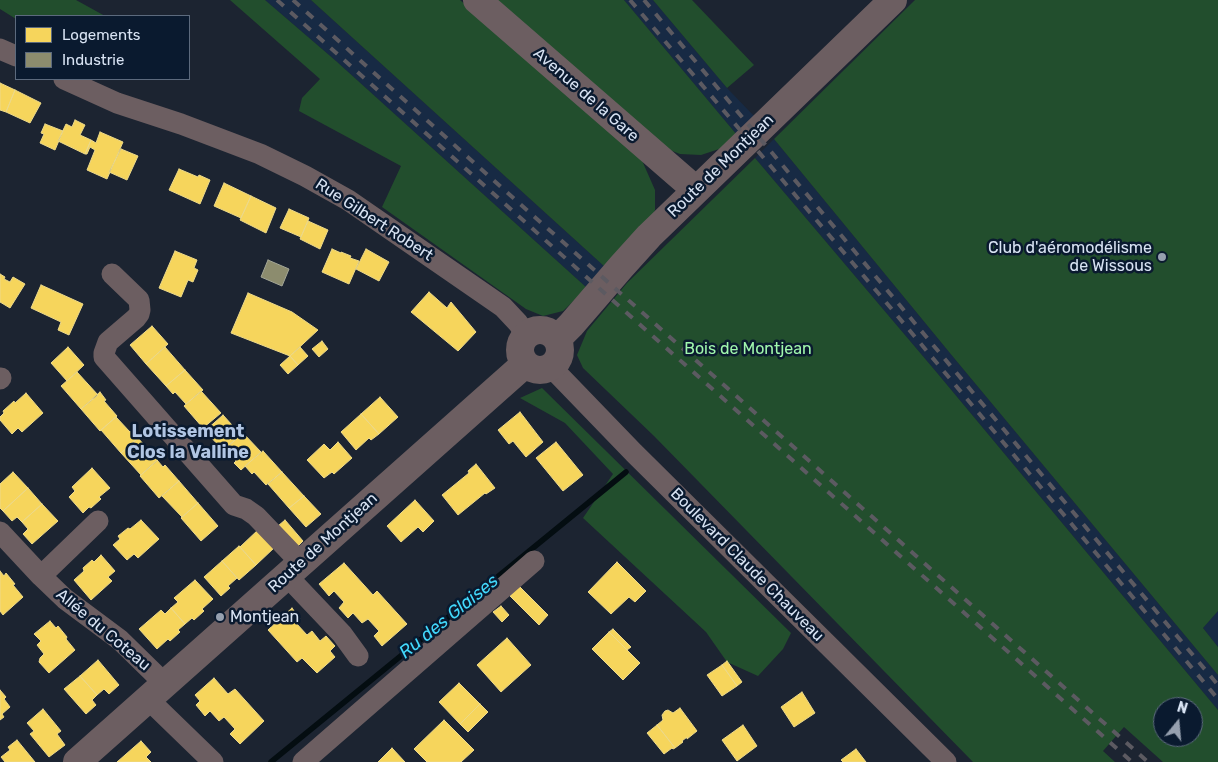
<!DOCTYPE html>
<html>
<head>
<meta charset="utf-8">
<style>
	body { margin:0 }
	#map { position:relative; width:1218px; height:762px; overflow:hidden; background:#1c2431; font-family:Rubik,sans-serif }
	canvas { display:block }
	.legend { position:absolute; left:15px; top:15px; width:175px; height:65px; box-sizing:border-box; background:#0a1a2f; border:1px solid #5c6a7d; margin:0; padding:6px 9px; list-style:none; font-size:15px; color:#d8e3f3 }
	.legend li { display:flex; align-items:center; gap:10px; height:25px }
	.legend b { width:25px; border:1px solid #5c6a7d }
	.north { position:absolute; left:1153px; top:697px; width:50px; height:50px; box-sizing:border-box; background:#0a1a2f; border:1px solid #5c6a7d; border-radius:50%; rotate:17deg; font-size:14px; font-weight:700; line-height:20px; text-align:center; color:#d8e3f3 }
	.north::after { content:''; display:block; margin:auto; width:18px; height:22px; background:#96a0af; clip-path:polygon(50% 0,100% 100%,50% 72%,0 100%) }
</style>
</head>
<body>
<div id="map">
<canvas width="1218" height="762"></canvas>
<ul class="legend">
<li><b style="height:14px;background:#f6d55c"></b>Logements</li>
<li><b style="height:14px;background:#8c8c6e"></b>Industrie</li>
</ul>
<div class="north">N</div>
</div>
<script>
const ctx = document.querySelector('canvas').getContext('2d');
ctx.lineJoin = 'round';
function fill(path, color) { ctx.fillStyle = color; ctx.fill(path, 'evenodd'); }
const poly = rows => new Path2D(rows.map(r => 'M' + r).join(''));
function stroke(path, color, width, dash) { ctx.strokeStyle = color; ctx.lineWidth = width; ctx.lineCap = dash ? 'butt' : 'round'; ctx.setLineDash(dash || []); ctx.stroke(path); }
function drawText(font, color, halo, rows, align = 'center') {
  ctx.font = font + ' Rubik,sans-serif'; ctx.lineWidth = 5; ctx.setLineDash([]); ctx.textBaseline = 'middle'; ctx.strokeStyle = halo; ctx.fillStyle = color; for (const [text, x, y, turn = 0] of rows) {
    ctx.save(); ctx.translate(x, y); ctx.rotate((+turn || 0) * Math.PI / 180); ctx.textAlign = isNaN(turn) ? turn : align; if (halo) ctx.strokeText(text, 0, 0); ctx.fillText(text, 0, 0); ctx.restore();
  }
}
const built = poly([
	[265,0,311,0,605,267,587,288,336,61],
	[624,0,653,0,727,88,755,117,737,135],
	[774,139,954,358,1218,675,1218,710,938,374,755,158],
	[1218,611,1218,647,1203,628]
]);
const green = poly([
	[0,0,76,0,105,16,16,16,16,19,0,9],
	[230,0,265,0,336,61,587,288,563,311,543,316,526,309,382,207,401,166,299,111,302,98,320,79],
	[311,0,460,0,640,156,655,190,655,210,648,224,605,267],
	[492,0,624,0,737,135,722,148,701,155,680,154,657,145],
	[653,0,692,0,754,65,727,88],
	[915,0,1218,0,1218,611,1203,628,1218,647,1218,675,954,358,774,139],
	[755,158,938,374,1218,710,1218,762,1163,762,1124,727,1103,751,1115,762,973,762,654,436,583,368,577,355,587,331,627,283],
	[1163,707,1193,707,1193,737,1163,737],
	[542,388,791,633,783,649,758,676,727,662,706,632,583,518,613,474,565,423,520,398]
]);
const homes = poly([
	[0,83,15,90,6,112,0,110,0,83],
	[15,90,41,103,30,123,6,112,15,90],
	[75,120,85,125,80,135,91,140,85,154,58,141,66,124,72,127,75,120],
	[45,124,63,131,55,150,40,143,44,134,41,133,45,124],
	[100,132,123,142,107,179,87,170,95,150,90,147,87,154,85,154,91,140,96,143,100,132],
	[121,149,138,156,127,180,109,172,121,149],
	[179,169,198,177,199,175,210,180,200,204,169,190,179,169],
	[224,183,251,196,241,218,214,206,224,183],
	[251,196,276,208,266,233,240,220,251,196],
	[289,209,309,218,301,237,280,228,289,209],
	[308,221,328,230,320,249,300,239,308,221],
	[332,249,341,253,341,252,351,256,350,258,359,261,349,284,322,272,332,249],
	[366,249,389,262,379,281,356,269,366,249],
	[175,251,197,260,194,268,198,270,193,282,188,280,181,297,159,288,175,251],
	[0,274,5,277,4,279,10,282,13,277,25,284,10,308,0,302,0,274],
	[41,285,83,304,69,335,58,330,61,322,31,308,41,285],
	[429,292,447,308,451,302,476,332,458,351,411,312,429,292],
	[248,293,292,312,318,330,290,356,231,333,248,293],
	[152,326,168,344,146,364,130,345,152,326],
	[322,341,328,349,319,357,312,349,322,341],
	[68,347,84,365,67,381,51,363,68,347],
	[165,347,185,370,166,386,146,364,165,347],
	[300,347,308,356,298,365,290,356,300,347],
	[290,356,298,365,288,374,280,365,290,356],
	[185,370,203,390,186,404,175,392,173,394,166,386,185,370],
	[77,372,98,395,81,409,61,386,77,372],
	[201,391,221,413,203,428,184,406,201,391],
	[100,392,106,400,104,401,117,416,100,431,81,409,100,392],
	[26,393,43,413,22,432,18,428,12,434,0,420,0,417,4,413,3,411,14,401,15,403,26,393],
	[380,397,398,417,379,434,361,414,380,397],
	[520,412,543,442,526,457,513,441,509,444,498,430,520,412],
	[361,414,379,434,371,440,369,438,356,450,341,432,361,414],
	[223,415,241,435,223,450,205,431,223,415],
	[116,417,130,432,133,430,139,437,121,453,101,430,116,417],
	[243,433,261,452,241,470,234,463,236,461,225,449,243,433],
	[138,438,151,453,152,451,159,459,141,475,121,453,138,438],
	[338,442,352,458,334,474,332,472,324,478,307,460,324,444,330,450,338,442],
	[556,442,583,475,563,491,536,458,556,442],
	[263,451,282,472,266,485,254,472,252,474,245,466,263,451],
	[157,460,163,467,165,465,179,481,159,498,140,476,157,460],
	[476,464,495,488,486,494,485,493,458,515,442,495,469,473,468,471,476,464],
	[92,468,110,488,99,497,101,499,91,508,89,507,83,513,69,497,75,491,72,487,92,468],
	[13,472,28,488,3,511,0,508,0,484,13,472],
	[282,472,304,496,289,508,268,484,282,472],
	[179,481,198,503,182,517,162,496,179,481],
	[28,488,42,504,22,522,17,517,12,521,3,511,28,488],
	[304,496,321,514,306,527,289,508,304,496],
	[415,500,434,521,423,532,418,527,401,542,387,526,415,500],
	[198,503,218,526,201,541,181,518,198,503],
	[42,504,58,521,32,544,23,534,28,529,22,522,42,504],
	[141,520,159,539,138,558,134,554,127,560,113,545,120,539,118,536,128,528,130,529,141,520],
	[285,520,303,541,297,547,278,526,285,520],
	[259,529,275,547,256,565,240,547,259,529],
	[239,546,256,565,239,580,222,561,239,546],
	[101,555,115,571,108,577,112,581,91,600,74,580,84,571,83,568,92,560,94,562,101,555],
	[222,561,237,578,228,586,230,588,221,596,204,577,222,561],
	[617,562,646,591,635,602,629,597,611,614,588,592,617,562],
	[344,563,373,595,377,591,407,624,382,646,374,636,379,631,368,619,362,623,353,613,348,618,339,608,344,602,334,591,329,596,319,584,344,563],
	[0,571,4,576,6,573,15,584,13,585,23,597,3,615,0,611,0,571],
	[195,580,213,599,202,609,204,611,194,620,192,618,185,624,171,608,178,602,174,598,195,580],
	[519,586,548,615,539,625,510,596,519,586],
	[501,606,509,615,502,622,493,612,501,606],
	[171,608,185,624,178,630,180,632,170,641,168,639,157,649,139,629,161,610,165,614,171,608],
	[292,608,300,619,296,623,307,635,312,631,320,641,326,636,335,646,330,651,335,657,317,673,302,658,297,662,268,630,292,608],
	[50,621,56,628,58,626,67,637,66,639,75,650,49,673,39,662,40,658,44,654,37,645,41,641,34,634,50,621],
	[613,629,631,647,627,650,609,632,613,629],
	[609,632,640,663,623,680,592,649,609,632],
	[507,638,531,665,501,692,477,665,507,638],
	[98,660,119,685,109,694,104,689,97,695,80,676,98,660],
	[727,661,742,682,737,686,722,665,727,661],
	[722,665,737,686,722,696,707,675,722,665],
	[80,676,97,695,92,700,96,705,86,714,64,689,80,676],
	[214,678,228,694,235,689,264,721,240,744,230,734,235,729,224,717,219,721,210,711,205,716,196,705,200,701,195,695,214,678],
	[459,683,480,704,460,724,439,702,459,683],
	[0,690,6,697,4,699,10,707,2,714,4,717,0,720,0,690],
	[802,692,815,713,794,727,781,707,802,692],
	[480,704,488,712,468,732,460,724,480,704],
	[680,708,697,731,687,739,687,737,682,741,683,742,675,748,657,725,663,720,662,715,665,711,668,710,673,713,680,708],
	[43,709,61,731,57,734,65,745,49,757,30,734,34,731,27,723,43,709],
	[444,720,474,750,461,762,427,762,414,749,444,720],
	[657,725,675,748,673,749,672,748,664,754,647,733,657,725],
	[743,725,757,746,737,761,722,740,743,725],
	[17,740,35,762,5,762,1,757,10,750,8,747,17,740],
	[141,741,151,752,146,757,151,762,117,762,141,741],
	[392,748,405,762,378,762,392,748],
	[856,749,866,762,843,762,841,760,856,749]
]);
const industry = poly([
	[268,260,289,269,282,286,261,277,268,260]
]);
const stream = poly([
	[271,762,626,472]
]);
const minor = poly([
	[0,49,16,56],
	[64,79,117,103,181,124,260,154,305,176,348,200,503,307,518,323,526,335],
	[112,274,139,300,140,310,139,314,136,318,108,342,104,353,104,357,234,505,246,509,256,516,301,563],
	[551,367,634,453,946,762],
	[0,379,1,378],
	[0,532,41,576,65,599,120,640,165,684],
	[41,576,98,521],
	[287,576,342,634,358,656],
	[148,699,213,762],
	[303,762,534,561]
]);
const tertiary = poly([
	[477,0,696,190],
	'520 350a20 20 0 1 1 40 0a20 20 0 1 1-40 0Z',
	[557,339,571,325,621,267,649,236,893,0],
	[77,762,525,364]
]);
const rail = poly([
	[277,0,592,282,1132,762],
	[293,0,510,195,1148,762],
	[630,0,890,307,1218,699],
	[644,0,1218,685]
]);
const markers = [
	[1162,257,5,"#96a0af"],
	[220,617,5,"#96a0af"]
];
const streetNames = [
	["Avenue de la Gare",586,95,41],
	["Route de Montjean",721,166,-44],
	["Rue Gilbert Robert",374,220,33],
	["Route de Montjean",323,543,-42],
	["Boulevard Claude Chauveau",747,565,45],
	["Allée du Coteau",103,630,40]
];
const poiNames = [
	["Club d'aéromodélisme",1152,248],
	["de Wissous",1152,266],
	["Montjean",230,617,"left"]
];
const parkNames = [
	["Bois de Montjean",748,349]
];
const neighbourhoodNames = [
	["Lotissement",188,432],
	["Clos la Valline",188,453]
];
const waterNames = [
	["Ru des Glaises",449,617,-39]
];
fill(built, '#172a44');
fill(green, '#224e2d');
fill(homes, '#f6d55c');
stroke(homes, '#edd989', 1);
fill(industry, '#8c8c6e');
stroke(industry, '#a3a696', 1);
stroke(stream, '#040d11', 5.5);
stroke(minor, '#6c5e61', 21);
stroke(tertiary, '#6c5e61', 28);
stroke(rail, '#5c5a61', 4, [9, 9]);
for (const [x, y, r, color] of markers) { const dot = new Path2D(); dot.arc(x, y, r, 0, 2 * Math.PI); ctx.fillStyle = color; ctx.fill(dot); stroke(dot, '#0a1a2f', 2); }
drawText('16px', '#d8e3f3', '#0a1a2f', streetNames);
drawText('16px', '#d8e3f3', '#0a1a2f', poiNames, 'right');
drawText('16px', '#a0f7ad', '#0a1a2f', parkNames);
drawText('bold 18px', '#b0c5e3', '#0a1a2f', neighbourhoodNames);
drawText('italic 18px', '#42d8fc', '#0a1a2f', waterNames);
</script>
</body>
</html>
